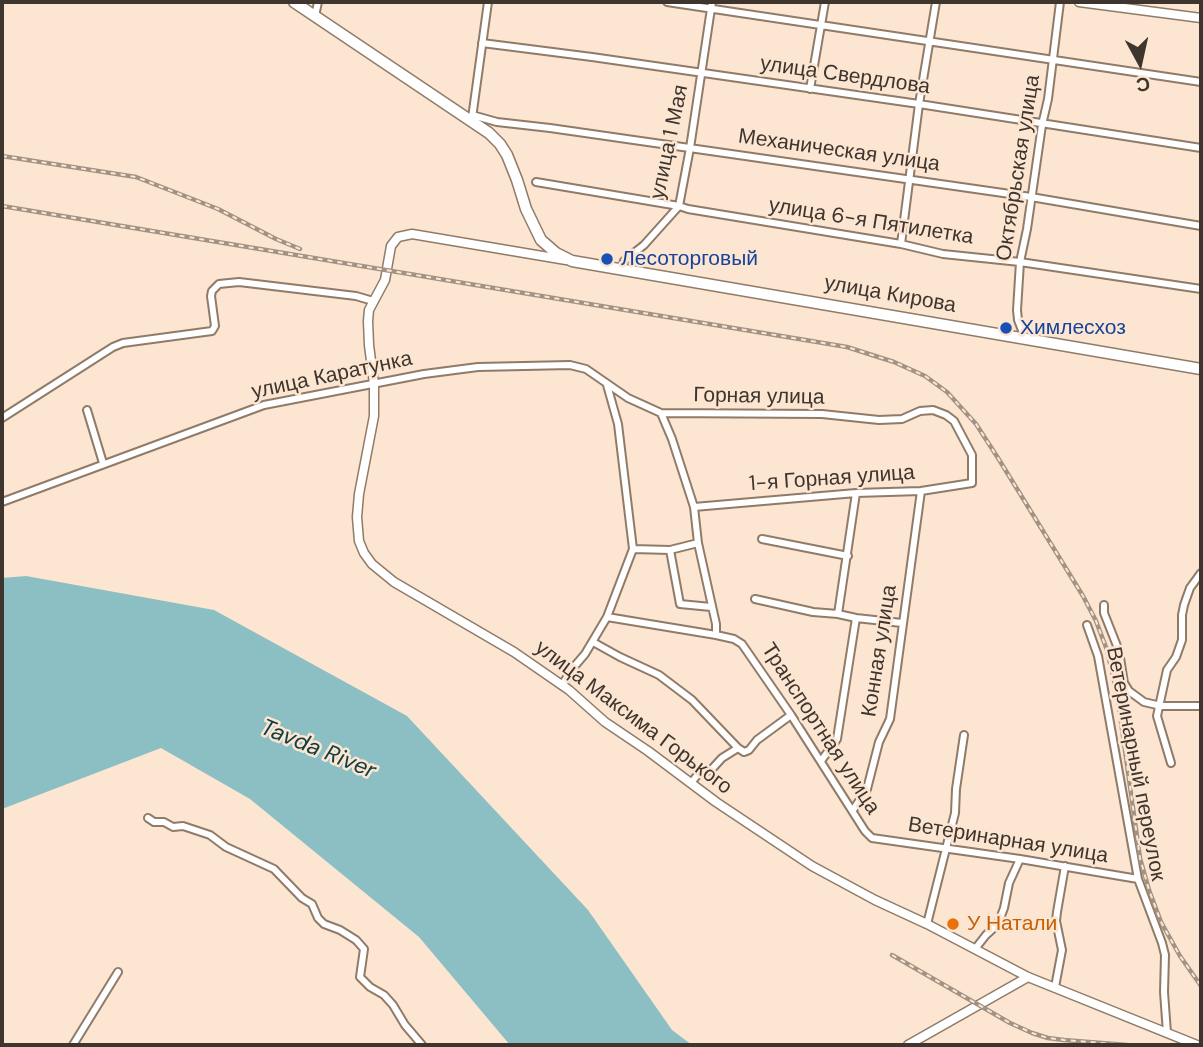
<!DOCTYPE html>
<html>
<head>
<meta charset="utf-8">
<style>
	body { margin:0 }
	#map { position:relative; width:1203px; height:1047px; overflow:hidden; background:#fce5d1; font-family:"DM Sans",sans-serif }
	canvas { display:block }
	.frame { position:absolute; inset:0; border:4px solid #3e352e; pointer-events:none }
	.north { position:absolute; left:1105px; top:28px; width:70px; height:70px; -webkit-text-stroke:5px #fce5d1; paint-order:stroke; rotate:172deg; font-size:19px; font-weight:700; line-height:28px; text-align:center; color:#3e352e }
	.north::after { content:''; display:block; margin:auto; width:24px; height:32px; background:#3e352e; clip-path:polygon(50% 0,100% 100%,50% 72%,0 100%) }
</style>
</head>
<body>
<div id="map">
<canvas width="1203" height="1047"></canvas>
<div class="frame"></div>
<div class="north">С</div>
</div>
<script>
const ctx = document.querySelector('canvas').getContext('2d');
ctx.lineJoin = 'round';
function fill(path, color) { ctx.fillStyle = color; ctx.fill(path, 'evenodd'); }
const poly = rows => new Path2D(rows.map(r => 'M' + r).join(''));
function stroke(path, color, width, dash) { ctx.strokeStyle = color; ctx.lineWidth = width; ctx.lineCap = dash ? 'butt' : 'round'; ctx.setLineDash(dash || []); ctx.stroke(path); }
function drawText(font, color, halo, rows, align = 'center') {
  ctx.font = font + ' "DM Sans",sans-serif'; ctx.lineWidth = 5; ctx.setLineDash([]); ctx.textBaseline = 'middle'; ctx.strokeStyle = halo; ctx.fillStyle = color; for (const [text, x, y, turn = 0] of rows) {
    ctx.save(); ctx.translate(x, y); ctx.rotate((+turn || 0) * Math.PI / 180); ctx.textAlign = isNaN(turn) ? turn : align; if (halo) ctx.strokeText(text, 0, 0); ctx.fillText(text, 0, 0); ctx.restore();
  }
}
const water = poly([
	[26,576,214,610,407,716,588,910,672,1030,692,1045,510,1045,419,937,250,799,161,748,2,809,2,578]
]);
const minor = poly([
	[667,2,1201,82],
	[315,16,318,2],
	[482,43,592,57,919,104,1201,148],
	[810,89,825,2],
	[472,115,497,122,550,128,1031,197,1201,226],
	[472,118,488,2],
	[536,182,679,206,688,209,901,244,943,254,1020,262,1201,289],
	[901,244,919,104,936,2],
	[621,269,624,261,644,245,679,206,690,148,712,2],
	[1025,338,1018,320,1017,310,1020,262,1027,229,1042,125,1048,99,1060,2],
	[87,410,103,463],
	[661,413,672,439,694,507,698,543,716,624,716,635,734,639,742,644,791,715,865,831,872,838,1020,859,1138,879],
	[2,418,113,347,123,343,212,331,215,326,211,296,212,291,219,284,239,282,356,296,373,301],
	[2,502,264,405,424,374,478,367,570,365,586,369,628,398,661,413,822,414,879,420,902,419,920,411,933,410,946,415,954,421,972,455,972,483,921,491,856,493,694,507],
	[762,539,848,556],
	[633,549,670,550,698,543],
	[670,550,680,604,711,607],
	[755,599,813,612,838,614,856,618,902,623],
	[1104,605,1104,613,1119,651,1124,683,1129,691,1144,702,1161,706,1201,706],
	[838,614,856,493],
	[607,617,716,635],
	[1087,625,1098,656,1138,879,1162,943,1165,955,1164,992,1167,1033],
	[593,642,620,657,659,675,692,700,738,748],
	[562,685,573,668,585,654,607,617,633,549,618,424,607,385],
	[821,761,837,739,856,618],
	[1171,763,1157,716,1167,670,1176,657,1182,640,1182,615,1184,605,1190,588,1201,573],
	[691,783,699,773,711,770,722,758,738,748,744,752,749,750,757,740,791,715],
	[853,810,867,789,879,742,890,719,921,491],
	[148,818,154,822,164,822,173,827,183,826,210,835,226,847,274,869,302,898,312,904,318,918,324,924,340,930,356,940,364,949,360,977,370,987,384,995,393,1005,405,1025,422,1045],
	[927,924,955,813,956,789,964,735],
	[975,949,986,935,998,924,1004,908,1009,883,1020,859],
	[1055,987,1062,950,1056,921,1057,912,1065,866],
	[73,1045,118,972]
]);
const tertiary = poly([
	[1079,2,1201,18],
	[566,260,412,234,398,237,391,246,385,280,369,310,368,321,369,345,374,384,374,416,359,494,357,517,359,541,364,553,372,564,394,582,514,652,569,690,605,722,648,751,716,802,812,866,875,900,927,924,1028,977,1197,1045],
	[908,1045,1028,977]
]);
const primary = poly([
	[294,2,489,133,500,144,507,155,517,180,526,209,541,240,556,253,572,261,1201,369]
]);
const rail = poly([
	[2,156,136,177,218,209,276,239,300,249],
	[2,206,847,347,894,362,925,376,947,392,976,424,998,458,1083,596,1096,621,1107,650,1117,693,1140,858,1149,890,1161,922,1180,956,1201,986],
	[892,955,1010,1023,1032,1033,1048,1038,1064,1040,1127,1045]
]);
const markers = [
	[607,259,7,"#1a4fb4"],
	[1006,328,7,"#1a4fb4"],
	[953,924,7,"#e8710a"]
];
const streetNames = [
	["улица Свердлова",845,76,8],
	["улица 1 Мая",670,142,-78],
	["Механическая улица",839,151,8],
	["Октябрьская улица",1019,168,-81],
	["улица 6-я Пятилетка",871,222,9],
	["улица Кирова",890,295,10],
	["улица Каратунка",332,376,-12],
	["Горная улица",759,397,1],
	["1-я Горная улица",832,479,-4],
	["Конная улица",880,651,-81],
	["улица Максима Горького",633,718,37],
	["Транспортная улица",820,729,57],
	["Ветеринарный переулок",1135,764,79],
	["Ветеринарная улица",1008,841,9]
];
const transitNames = [
	["Лесоторговый",621,259],
	["Химлесхоз",1020,328]
];
const foodNames = [
	["У Натали",967,924]
];
const waterNames = [
	["Tavda River",318,750,22]
];
fill(water, '#8bbfc4');
stroke(minor, '#907b69', 10);
stroke(tertiary, '#907b69', 11);
stroke(primary, '#907b69', 13);
stroke(minor, '#fff', 6);
stroke(tertiary, '#fff', 8);
stroke(primary, '#fff', 10);
stroke(rail, '#a29284', 4.5);
stroke(rail, '#fce5d1', 2, [5]);
for (const [x, y, r, color] of markers) { const dot = new Path2D(); dot.arc(x, y, r, 0, 2 * Math.PI); ctx.fillStyle = color; ctx.fill(dot); stroke(dot, '#fce5d1', 2.5); }
drawText('21px', '#3e352e', '#fce5d1', streetNames);
drawText('21px', '#164399', '#fce5d1', transitNames, 'left');
drawText('21px', '#c56008', '#fce5d1', foodNames, 'left');
drawText('italic 23px', '#104045', '#fce5d1', waterNames);
</script>
</body>
</html>
